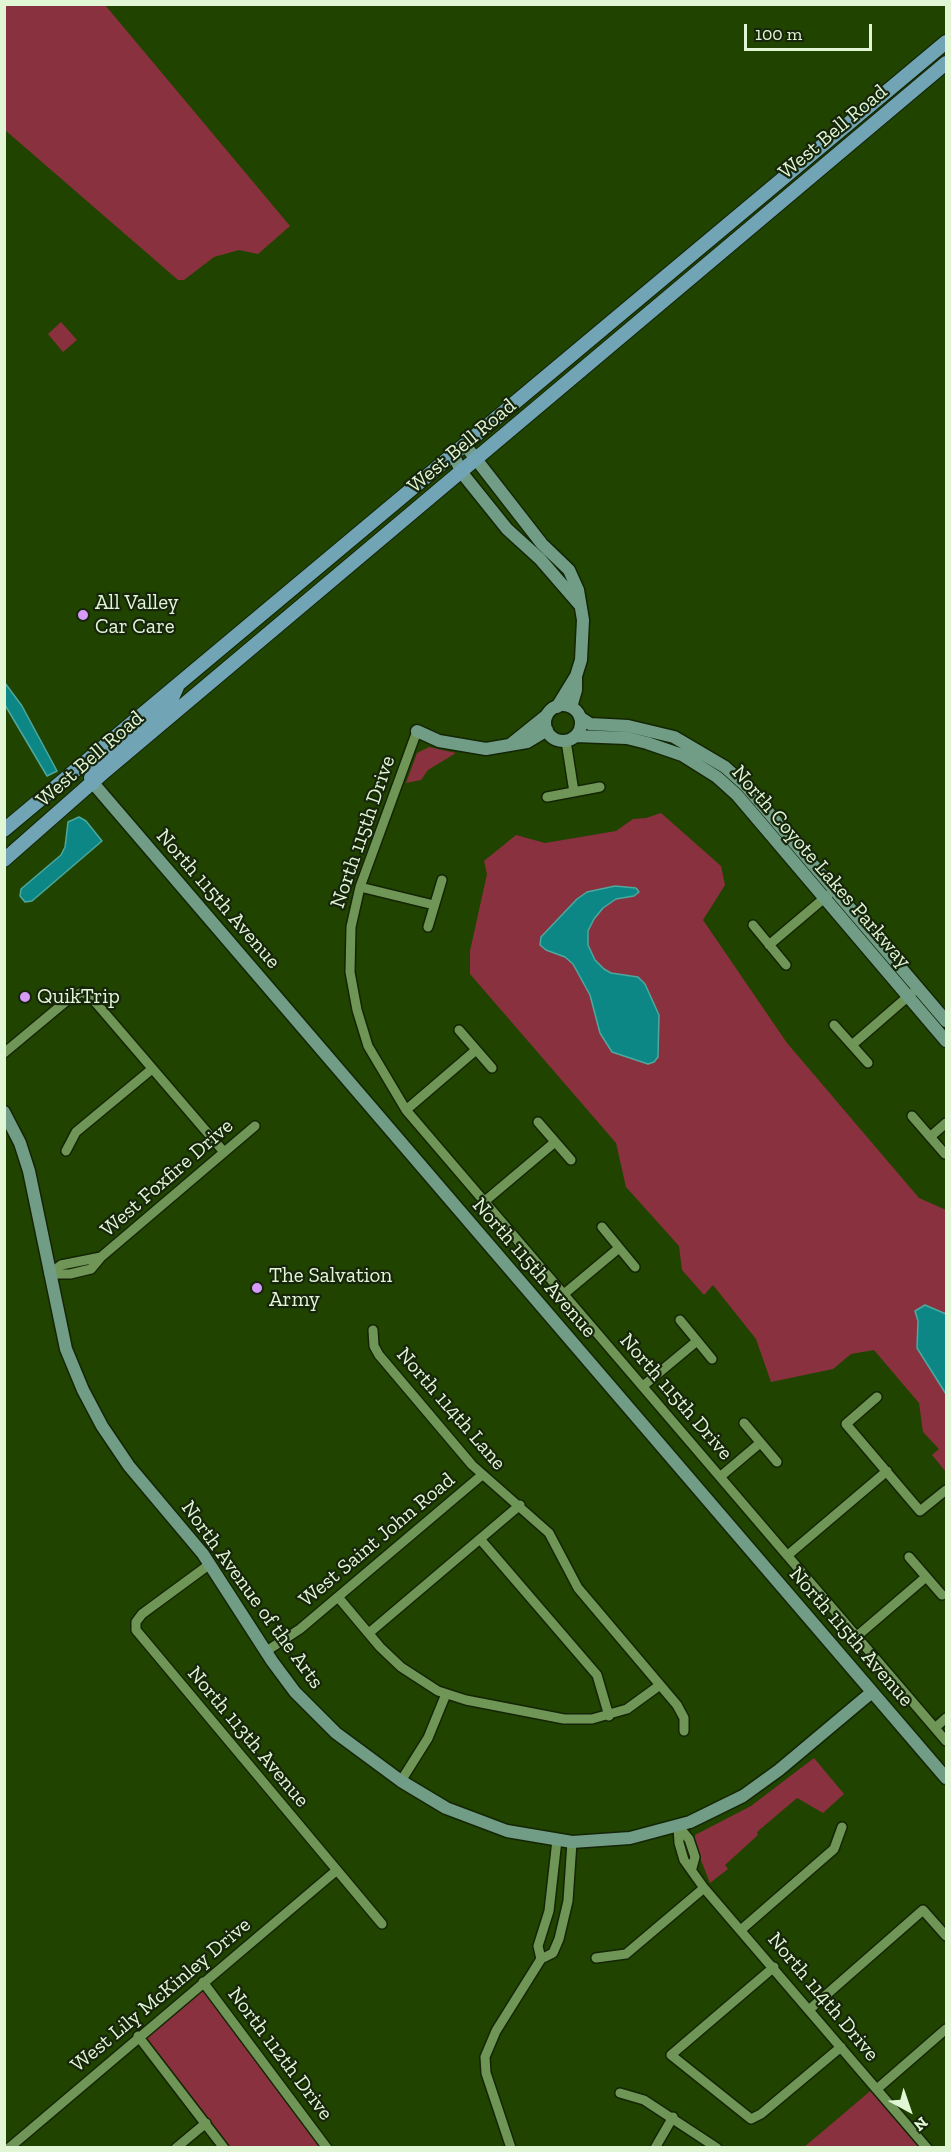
<!DOCTYPE html>
<html>
<head>
<meta charset="utf-8">
<style>
	body { margin:0 }
	#map { position:relative; width:951px; height:2152px; overflow:hidden; background:#214300; font-family:"Zilla Slab",serif }
	canvas { display:block }
	.frame { position:absolute; inset:0; border:6px solid #e1f6d5; pointer-events:none }
	.north { position:absolute; left:879px; top:2080px; width:60px; height:60px; -webkit-text-stroke:4px #16250b; paint-order:stroke; rotate:140deg; font-size:16px; font-weight:700; line-height:24px; text-align:center; color:#e1f6d5 }
	.north::after { content:''; display:block; margin:auto; width:21px; height:27px; background:#e1f6d5; clip-path:polygon(50% 0,100% 100%,50% 72%,0 100%) }
	.scale { position:absolute; left:744px; top:24px; width:128px; height:27px; box-sizing:border-box; border:3px solid #e1f6d5; border-top:0; padding-left:8px; font-size:18px; line-height:21px; white-space:nowrap; color:#e1f6d5; -webkit-text-stroke:4px #16250b; paint-order:stroke }
</style>
</head>
<body>
<div id="map">
<canvas width="951" height="2152"></canvas>
<div class="frame"></div>
<div class="north">N</div>
<div class="scale">100 m</div>
</div>
<script>
const ctx = document.querySelector('canvas').getContext('2d');
ctx.lineJoin = 'round';
function fill(path, color) { ctx.fillStyle = color; ctx.fill(path, 'evenodd'); }
const poly = rows => new Path2D(rows.map(r => 'M' + r).join(''));
function stroke(path, color, width, dash) { ctx.strokeStyle = color; ctx.lineWidth = width; ctx.lineCap = dash ? 'butt' : 'round'; ctx.setLineDash(dash || []); ctx.stroke(path); }
function drawText(font, color, halo, rows, align = 'center') {
  ctx.font = font + ' "Zilla Slab",serif'; ctx.lineWidth = 4.5; ctx.setLineDash([]); ctx.textBaseline = 'middle'; ctx.strokeStyle = halo; ctx.fillStyle = color; for (const [text, x, y, turn = 0] of rows) {
    ctx.save(); ctx.translate(x, y); ctx.rotate((+turn || 0) * Math.PI / 180); ctx.textAlign = isNaN(turn) ? turn : align; if (halo) ctx.strokeText(text, 0, 0); ctx.fillText(text, 0, 0); ctx.restore();
  }
}
const green = poly([
	[5,4,105,5,290,226,258,254,239,250,214,257,184,280,178,280,5,130],
	[61,322,77,340,63,352,48,334],
	[429,747,456,753,428,770,421,780,406,783,417,753],
	[661,813,721,866,725,885,703,920,787,1043,919,1198,946,1210,946,1472,932,1455,939,1449,923,1432,919,1403,874,1350,851,1354,833,1369,771,1382,756,1339,713,1285,704,1295,682,1270,679,1246,626,1187,616,1143,470,974,470,951,487,874,484,861,516,835,545,843,616,831,633,819,646,818],
	[814,1758,844,1794,823,1813,797,1798,757,1832,758,1835,725,1865,728,1869,710,1883,695,1845,695,1835,751,1806],
	[203,1982,327,2147,224,2147,138,2036],
	[875,2087,927,2148,803,2148]
]);
const water = poly([
	[5,683,22,706,57,771,47,776,5,705,5,683],
	[79,817,86,821,102,841,32,901,25,902,20,896,21,889,61,855,65,847,68,822,79,817],
	[615,886,636,888,639,892,634,896,616,899,603,908,594,919,588,931,588,945,595,960,604,969,611,973,638,977,645,984,659,1015,658,1057,654,1062,648,1064,612,1052,600,1033,590,995,573,964,565,957,546,950,540,945,541,937,577,899,587,892,615,886],
	[925,1305,946,1314,946,1394,917,1348,918,1321,915,1311,925,1305]
]);
const street = poly([
	[417,731,360,887,351,927,350,972,357,1010,368,1046,406,1110,946,1741],
	[566,741,574,792],
	[547,797,600,787],
	[360,887,434,905],
	[753,925,786,965],
	[428,927,442,880],
	[769,945,828,895],
	[834,1025,868,1063],
	[459,1030,492,1068],
	[852,1045,912,993],
	[4,1053,70,998,82,992,91,997,224,1152],
	[406,1110,476,1050],
	[912,1116,945,1154],
	[538,1122,571,1160],
	[930,1137,946,1123],
	[66,1151,76,1132,152,1069],
	[485,1201,555,1142],
	[602,1227,635,1267],
	[49,1274,70,1274,91,1269,101,1257,255,1126],
	[49,1274,61,1265,101,1257],
	[564,1294,619,1248],
	[680,1320,712,1359],
	[373,1330,374,1346,379,1355,472,1465,549,1533,578,1588,677,1705,684,1718,684,1731],
	[643,1386,697,1341],
	[877,1397,846,1424,920,1511,946,1490],
	[744,1423,777,1462],
	[721,1476,760,1443],
	[480,1539,597,1675,609,1716],
	[788,1555,887,1471],
	[909,1557,942,1595],
	[210,1564,142,1614,136,1622,136,1630,382,1924],
	[338,1597,380,1647,401,1667,438,1691,466,1700,564,1719,592,1719,627,1709,660,1685],
	[369,1633,520,1505],
	[856,1637,926,1577],
	[265,1652,300,1629,482,1475],
	[935,1728,946,1718],
	[401,1781,428,1738,446,1694],
	[678,1826,679,1843,684,1860,704,1888,927,2148],
	[678,1826,689,1839,695,1857,692,1868],
	[742,1929,834,1849,842,1827],
	[596,1958,626,1954,704,1888],
	[541,1959,538,1946,549,1911,557,1840],
	[774,1967,671,2055,751,2119,761,2114,841,2047],
	[203,1982,327,2148],
	[810,2009,923,1910,946,1936],
	[138,2036,224,2148],
	[877,2089,946,2029],
	[620,2093,644,2100,717,2148],
	[9,2148,337,1870],
	[176,2148,206,2123],
	[511,2148,486,2073,485,2057,496,2031,541,1959,553,1953,559,1939,568,1901,572,1842],
	[655,2148,673,2117]
]);
const secondary = poly([
	[465,445,542,544,569,570,578,590,583,620,581,660,576,676,557,707],
	[453,454,462,473,507,529,540,559,579,604],
	'545 723a18 18 0 1 1 36 0a18 18 0 1 1-36 0Z',
	[571,707,576,690,576,676],
	[581,718,590,724,628,726,674,737,725,767,746,786,946,1021],
	[417,731,439,741,486,749,527,742,547,730],
	[576,736,627,738,647,743,682,755,717,777,737,795,946,1041],
	[511,744,547,715],
	[93,783,946,1778],
	[4,1112,20,1143,29,1171,66,1349,83,1390,102,1426,129,1466,203,1554,272,1661,295,1692,336,1733,401,1781,446,1808,507,1831,572,1842,630,1838,690,1822,743,1796,779,1770,872,1692]
]);
const primary = poly([
	[93,783,91,778,95,767,169,705,177,687],
	[4,830,946,42],
	[4,860,104,772,946,63]
]);
const markers = [
	[83,615,6,"#d89af8"],
	[25,997,6,"#d89af8"],
	[257,1288,6,"#d89af8"]
];
const streetNames = [
	["West Bell Road",833,132,-40],
	["West Bell Road",462,446,-40],
	["West Bell Road",90,759,-41],
	["North 115th Drive",363,832,-71],
	["North Coyote Lakes Parkway",821,867,49],
	["North 115th Avenue",218,899,49],
	["West Foxfire Drive",167,1178,-41],
	["North 115th Avenue",534,1268,49],
	["North 115th Drive",676,1397,49],
	["North 114th Lane",451,1409,49],
	["West Saint John Road",377,1540,-40],
	["North Avenue of the Arts",252,1595,54],
	["North 115th Avenue",851,1637,49],
	["North 113th Avenue",248,1737,50],
	["West Lily McKinley Drive",161,1995,-40],
	["North 114th Drive",823,1997,50],
	["North 112th Drive",280,2054,53]
];
const poiNames = [
	["All Valley",95,603],
	["Car Care",95,627],
	["QuikTrip",37,997],
	["The Salvation",269,1276],
	["Army",269,1300]
];
fill(green, '#8a313f');
fill(water, '#0d8786');
stroke(water, '#4da89e', 1.5);
stroke(street, '#132505', 12);
stroke(secondary, '#132505', 15);
stroke(primary, '#132505', 16);
stroke(street, '#709657', 9);
stroke(secondary, '#719d86', 12);
stroke(primary, '#71a4b5', 14);
for (const [x, y, r, color] of markers) { const dot = new Path2D(); dot.arc(x, y, r, 0, 2 * Math.PI); ctx.fillStyle = color; ctx.fill(dot); stroke(dot, '#16250b', 2); }
drawText('21px', '#e1f6d5', '#16250b', streetNames);
drawText('21px', '#e1f6d5', '#16250b', poiNames, 'left');
</script>
</body>
</html>
